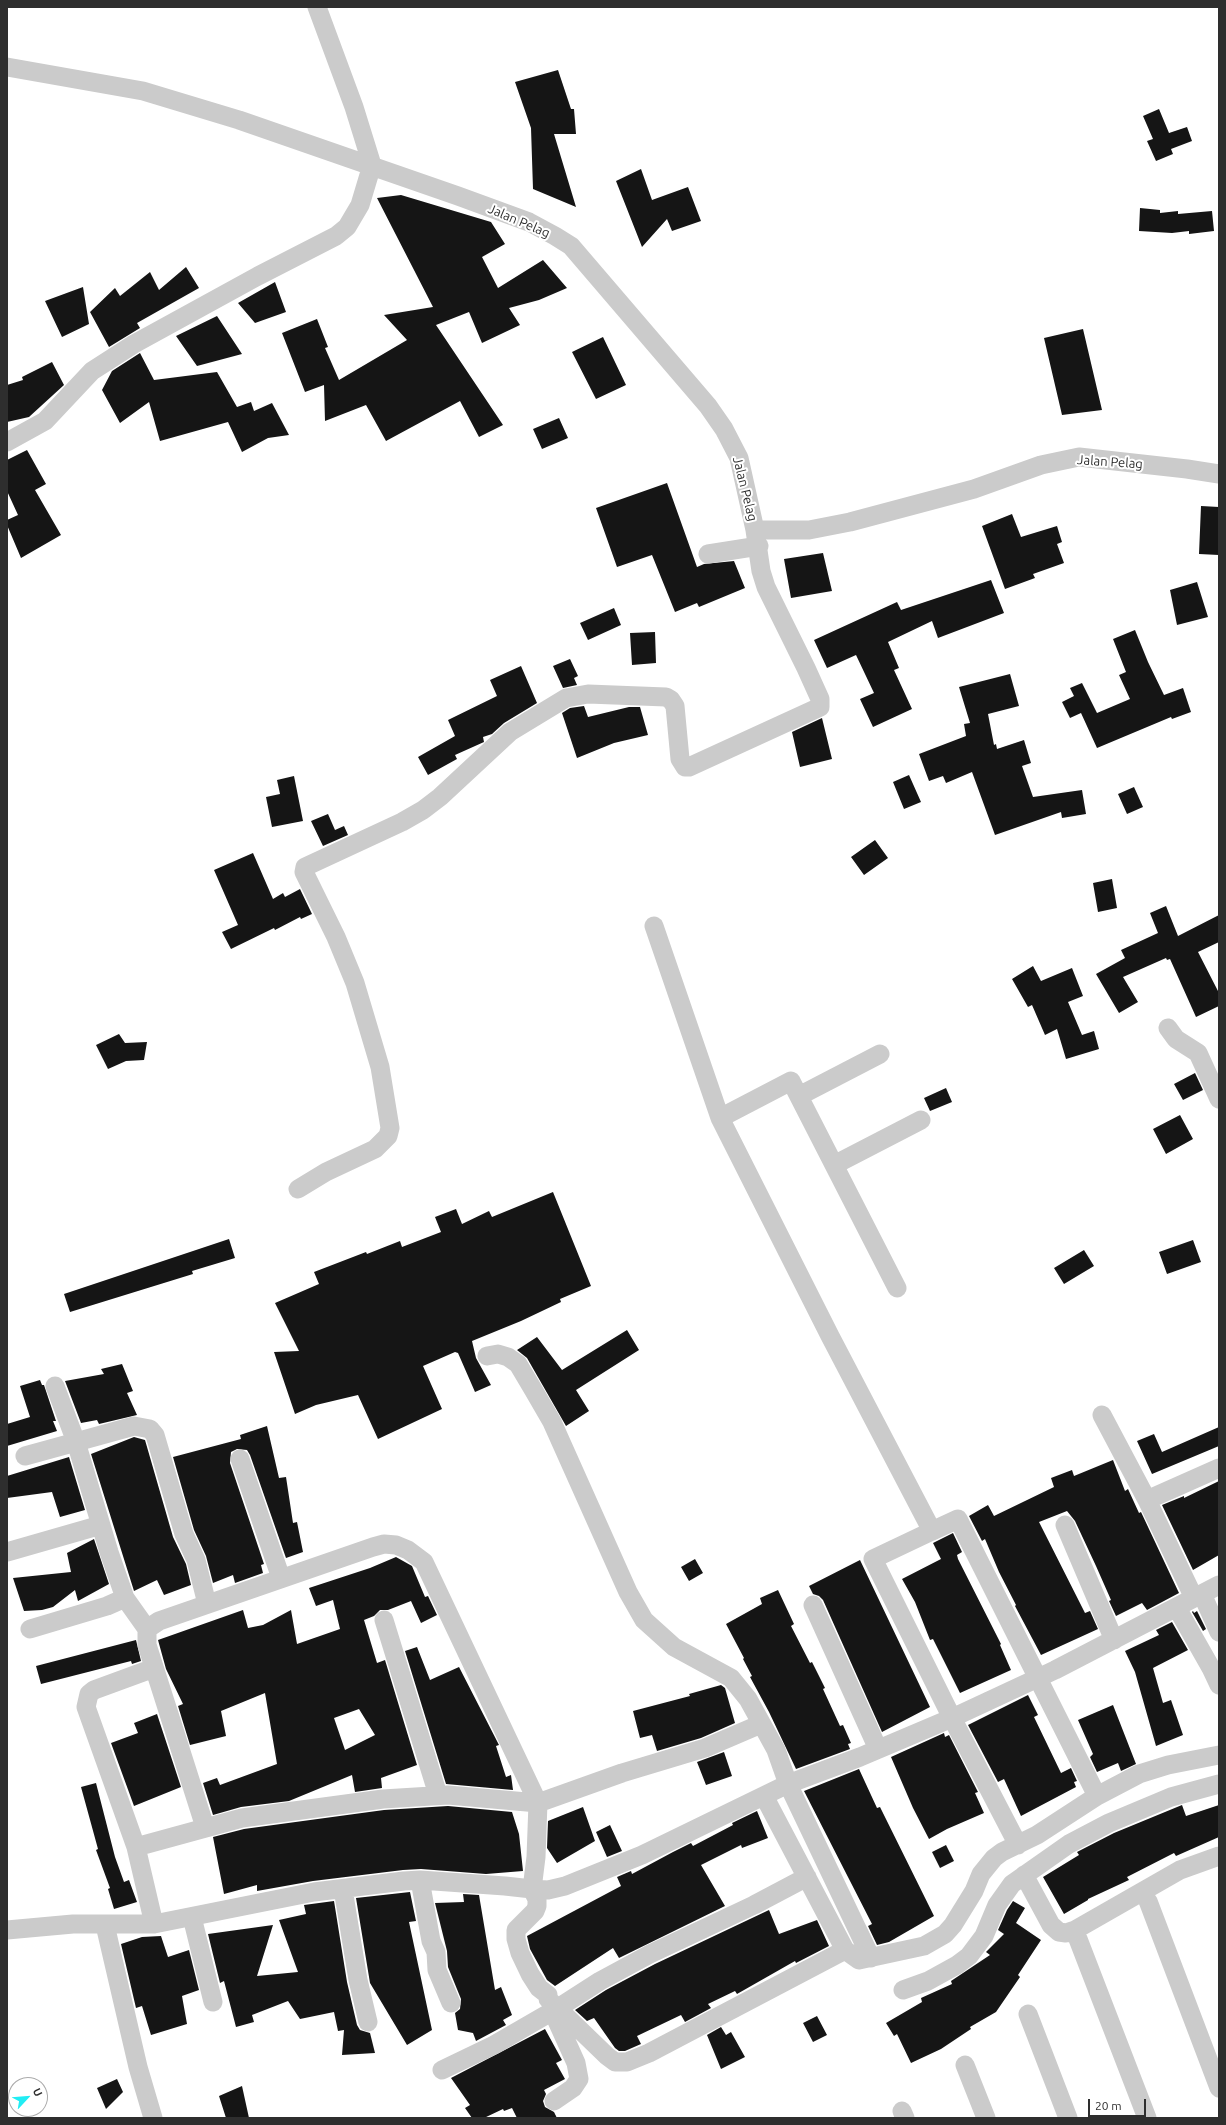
<!DOCTYPE html>
<html>
<head>
<meta charset="utf-8">
<style>
	body { margin:0 }
	#map { position:relative; width:1226px; height:2125px; overflow:hidden; background:#fff; font-family:Ubuntu,sans-serif }
	canvas { display:block }
	.frame { position:absolute; inset:0; border:8px solid #2e2e2e; pointer-events:none }
	.north { position:absolute; left:8px; top:2077px; width:40px; height:40px; box-sizing:border-box; background:#fff; border:1px solid #ababab; border-radius:50%; rotate:64deg; font-size:11px; font-weight:700; line-height:16px; text-align:center; color:#2e2e2e }
	.north::after { content:''; display:block; margin:auto; width:14px; height:18px; background:#21edf4; clip-path:polygon(50% 0,100% 100%,50% 72%,0 100%) }
	.scale { position:absolute; left:1088px; top:2099px; width:58px; height:18px; box-sizing:border-box; border:2px solid #2e2e2e; border-top:0; padding-left:5px; font-size:12px; line-height:14px; white-space:nowrap; color:#2e2e2e; -webkit-text-stroke:3px #fff; paint-order:stroke }
</style>
</head>
<body>
<div id="map">
<canvas width="1226" height="2125"></canvas>
<div class="frame"></div>
<div class="north">U</div>
<div class="scale">20 m</div>
</div>
<script>
const ctx = document.querySelector('canvas').getContext('2d');
ctx.lineJoin = 'round';
function fill(path, color) { ctx.fillStyle = color; ctx.fill(path, 'evenodd'); }
const poly = rows => new Path2D(rows.map(r => 'M' + r).join(''));
function stroke(path, color, width, dash) { ctx.strokeStyle = color; ctx.lineWidth = width; ctx.lineCap = dash ? 'butt' : 'round'; ctx.setLineDash(dash || []); ctx.stroke(path); }
function drawText(font, color, halo, rows, align = 'center') {
  ctx.font = font + ' Ubuntu,sans-serif'; ctx.lineWidth = 4; ctx.setLineDash([]); ctx.textBaseline = 'middle'; ctx.strokeStyle = halo; ctx.fillStyle = color; for (const [text, x, y, turn = 0] of rows) {
    ctx.save(); ctx.translate(x, y); ctx.rotate((+turn || 0) * Math.PI / 180); ctx.textAlign = isNaN(turn) ? turn : align; if (halo) ctx.strokeText(text, 0, 0); ctx.fillText(text, 0, 0); ctx.restore();
  }
}
const building = poly([
	[558,70,571,109,574,109,576,134,554,134,576,207,533,189,531,128,515,82],
	[1159,109,1169,133,1187,127,1192,141,1171,149,1173,154,1156,161,1147,141,1153,139,1143,116],
	[641,169,652,200,688,187,701,221,672,231,667,219,642,247,616,181],
	[401,195,491,222,505,244,482,257,498,288,543,260,567,288,539,300,509,308,520,325,482,343,469,312,436,325,503,425,479,437,460,401,386,441,366,405,325,421,324,385,305,392,282,333,317,319,328,347,325,348,339,380,407,340,384,315,433,307,377,198],
	[1140,208,1160,210,1160,213,1178,211,1178,214,1212,211,1214,231,1189,234,1189,231,1172,233,1139,231],
	[186,267,199,288,137,323,140,328,109,347,90,312,115,288,120,296,150,272,159,290],
	[275,282,286,312,255,323,238,303],
	[83,287,89,324,62,337,45,301],
	[217,316,242,354,197,366,176,336],
	[1083,329,1102,410,1062,415,1044,338],
	[603,337,626,385,596,399,572,352],
	[140,353,154,380,217,372,237,407,251,402,254,411,272,403,289,435,268,438,242,452,228,422,160,441,149,402,120,423,102,390,112,371],
	[52,362,64,385,29,417,7,422,7,385,23,380,22,377],
	[559,418,568,438,542,449,533,429],
	[27,450,46,484,35,490,61,535,21,558,7,525,7,520,18,515,7,491,7,460],
	[667,483,697,567,704,564,734,561,745,588,699,607,697,603,675,612,652,555,617,567,596,508],
	[1201,506,1219,507,1219,555,1199,554],
	[1012,514,1021,537,1057,526,1062,542,1057,544,1064,563,1033,574,1035,578,1005,589,982,526],
	[823,553,832,591,791,598,784,559],
	[991,580,1004,613,938,638,932,621,888,642,899,668,894,670,912,709,873,727,860,699,874,693,856,655,827,668,814,640,897,602,901,610],
	[1197,582,1208,617,1177,625,1170,590],
	[614,608,621,625,588,640,580,623],
	[1135,630,1148,662,1164,695,1183,688,1191,712,1172,719,1171,717,1097,748,1081,713,1070,718,1062,702,1074,696,1070,688,1082,683,1097,713,1130,699,1119,675,1126,672,1113,639],
	[655,632,656,663,632,665,630,633],
	[570,659,578,676,574,678,577,685,563,688,553,666],
	[521,666,537,703,504,723,492,734,483,737,484,742,455,755,457,759,428,775,418,757,455,736,448,720,497,696,490,680],
	[1010,674,1019,706,988,714,994,745,996,744,997,749,1024,740,1031,763,1022,766,1033,797,1082,790,1086,814,1062,818,1061,812,995,835,972,772,946,783,943,776,929,781,919,754,966,736,964,724,970,723,959,687],
	[584,706,588,717,629,707,640,707,648,735,614,743,577,758,562,713,570,708],
	[822,718,832,759,800,767,792,732],
	[909,775,921,802,904,809,893,782],
	[294,776,303,821,272,827,266,797,280,794,277,780],
	[1134,787,1143,807,1127,814,1118,794],
	[328,814,335,830,344,826,348,835,323,846,311,821],
	[875,840,888,858,864,875,851,857],
	[253,853,273,899,283,893,285,897,300,889,312,914,301,919,300,917,275,930,274,928,231,949,222,932,238,925,214,870],
	[1112,879,1117,908,1098,912,1093,883],
	[1166,906,1178,936,1219,915,1219,942,1198,952,1219,993,1219,1006,1196,1017,1170,959,1167,960,1166,958,1123,977,1138,1002,1119,1013,1096,974,1125,958,1121,950,1158,933,1150,913],
	[1033,966,1041,981,1072,968,1083,996,1068,1002,1082,1035,1094,1031,1099,1049,1066,1059,1057,1029,1045,1035,1032,1005,1028,1007,1012,979],
	[119,1034,125,1043,147,1042,144,1060,126,1061,108,1069,96,1045],
	[1195,1073,1203,1090,1183,1100,1174,1084],
	[946,1088,952,1102,930,1111,924,1098],
	[1180,1115,1193,1139,1166,1154,1153,1129],
	[553,1192,591,1286,560,1299,561,1302,521,1321,472,1341,476,1358,491,1385,475,1392,458,1353,455,1352,423,1366,442,1409,378,1439,358,1395,316,1405,295,1414,274,1352,299,1351,275,1303,319,1284,314,1272,366,1252,367,1254,400,1241,402,1247,441,1232,435,1217,456,1209,462,1224,489,1211,492,1217],
	[229,1239,235,1258,192,1271,193,1274,70,1312,64,1294],
	[1193,1240,1201,1262,1167,1274,1159,1252],
	[1084,1250,1094,1266,1064,1284,1054,1268],
	[627,1330,639,1350,576,1390,589,1411,566,1426,527,1358,517,1350,537,1337,562,1370],
	[122,1364,133,1391,127,1393,137,1415,99,1424,97,1420,81,1423,65,1381,104,1374,101,1369],
	[40,1380,42,1385,44,1385,56,1421,53,1421,57,1431,7,1446,7,1424,30,1417,20,1386],
	[267,1426,279,1478,286,1477,293,1523,297,1522,303,1552,286,1558,250,1455,247,1450,237,1449,231,1452,230,1463,264,1564,261,1565,263,1573,235,1583,233,1575,213,1583,206,1556,194,1530,173,1457,241,1439,240,1435],
	[1219,1427,1219,1446,1152,1474,1137,1441,1154,1434,1162,1452],
	[134,1437,145,1440,173,1537,186,1564,191,1585,164,1595,157,1580,134,1591,91,1454],
	[69,1457,85,1510,60,1517,52,1492,7,1498,7,1476],
	[1113,1460,1125,1491,1128,1489,1139,1513,1141,1512,1179,1593,1147,1610,1142,1603,1116,1616,1109,1601,1111,1600,1096,1566,1075,1521,1067,1511,1039,1522,1085,1613,1090,1611,1098,1629,1041,1655,1015,1606,1016,1605,999,1572,985,1539,982,1541,969,1516,988,1505,994,1516,1054,1487,1051,1478,1072,1470,1074,1476],
	[1219,1481,1219,1555,1193,1570,1162,1505,1184,1496,1184,1498],
	[953,1533,962,1552,957,1555,958,1559,1001,1644,1000,1645,1011,1670,960,1693,933,1639,930,1640,915,1602,902,1579,941,1559,933,1543],
	[94,1539,109,1584,78,1601,75,1590,53,1607,42,1610,24,1611,13,1578,71,1572,67,1553],
	[396,1557,412,1566,425,1597,428,1596,437,1615,421,1623,411,1601,388,1610,380,1610,374,1616,364,1620,377,1663,385,1660,417,1765,381,1778,382,1788,355,1792,352,1775,289,1801,241,1807,213,1815,203,1783,217,1778,220,1785,277,1764,265,1693,221,1711,226,1736,190,1745,178,1706,183,1704,166,1669,158,1640,243,1610,248,1628,263,1625,291,1610,297,1644,340,1629,333,1600,316,1606,309,1588,370,1568],
	[359,1709,375,1735,345,1750,334,1718],
	[695,1559,703,1573,689,1581,681,1567],
	[860,1560,930,1707,882,1732,823,1600,819,1596,813,1594,809,1586],
	[778,1590,794,1624,791,1626,810,1663,812,1662,825,1688,823,1689,840,1726,843,1725,851,1743,848,1744,850,1749,796,1769,769,1712,750,1677,752,1676,743,1659,744,1658,726,1624,762,1604,760,1598],
	[1193,1611,1194,1613,1197,1611,1206,1629,1203,1631,1192,1612],
	[1172,1622,1188,1650,1153,1668,1163,1703,1171,1700,1183,1735,1156,1746,1135,1672,1125,1651,1159,1635,1156,1630],
	[136,1640,141,1661,132,1664,131,1661,41,1684,36,1666],
	[417,1647,430,1680,459,1667,499,1745,496,1746,506,1777,511,1775,513,1790,446,1784,405,1651],
	[721,1685,725,1688,735,1723,701,1738,657,1751,652,1735,640,1738,633,1711,690,1696,689,1694],
	[1028,1695,1038,1715,1034,1717,1061,1773,1071,1768,1077,1781,1074,1782,1076,1787,1021,1816,1004,1779,998,1782,968,1725],
	[1113,1705,1136,1764,1121,1771,1118,1763,1097,1772,1090,1757,1093,1754,1078,1720],
	[157,1714,181,1787,134,1806,111,1743,138,1733,134,1723],
	[944,1733,945,1737,949,1735,978,1792,975,1793,984,1813,947,1829,929,1839,913,1808,891,1757],
	[724,1752,732,1776,706,1785,697,1762],
	[859,1769,877,1808,880,1807,934,1916,889,1942,877,1945,868,1926,872,1924,804,1791],
	[96,1783,115,1857,124,1882,129,1880,137,1902,114,1909,108,1889,110,1888,96,1850,98,1849,81,1787],
	[1182,1805,1186,1816,1219,1805,1219,1837,1176,1856,1174,1853,1127,1877,1129,1880,1088,1899,1088,1900,1064,1914,1043,1877,1079,1855,1077,1852,1114,1833],
	[448,1806,512,1812,519,1834,523,1871,486,1874,421,1869,403,1870,313,1881,257,1891,257,1885,224,1894,213,1837,244,1829,384,1810],
	[583,1807,595,1841,557,1863,547,1848,548,1821],
	[757,1811,768,1838,742,1848,741,1845,701,1865,725,1906,619,1958,613,1948,555,1986,547,1980,530,1949,527,1936,621,1886,617,1877,631,1871,632,1874,673,1852,691,1843,693,1846,733,1825,732,1823],
	[610,1825,622,1851,607,1857,596,1832],
	[946,1845,954,1861,940,1868,932,1852],
	[410,1892,416,1921,409,1922,432,2030,407,2045,370,1983,356,1898],
	[463,1894,479,1895,495,1990,501,1987,512,2015,503,2020,506,2025,476,2041,473,2033,458,2030,455,2013,460,2009,461,1999,448,1967,447,1951,435,1903,464,1902],
	[334,1901,347,1982,357,2025,360,2030,370,2033,375,2053,342,2055,344,2030,338,2031,334,2012,300,2019,288,2001,252,2015,254,2022,236,2027,224,1981,220,1983,208,1934,273,1925,257,1976,298,1972,279,1920,306,1914,304,1905],
	[1013,1901,1025,1908,1016,1923,1041,1940,1018,1975,1020,1977,996,2012,970,2027,971,2029,941,2049,911,2063,897,2034,894,2036,886,2023,922,2002,921,1998,952,1984,951,1981,990,1955,986,1952,1004,1934,998,1930,1007,1910],
	[769,1910,779,1934,817,1920,829,1946,796,1963,795,1961,737,1994,735,1991,708,2004,711,2008,685,2022,681,2015,637,2036,641,2044,625,2051,619,2051,615,2048,594,2018,587,2021,575,2010,606,1990,655,1964],
	[161,1936,168,1957,189,1950,199,1990,182,1996,187,2024,151,2035,142,2006,136,2008,121,1944,142,1937],
	[817,2016,827,2035,813,2042,803,2023],
	[721,2027,726,2035,731,2032,745,2057,721,2069,707,2035],
	[545,2029,562,2060,556,2063,565,2079,544,2090,546,2094,543,2101,545,2107,554,2112,557,2118,517,2118,512,2108,504,2111,503,2109,484,2118,472,2118,465,2108,470,2105,451,2078],
	[117,2079,123,2092,106,2109,97,2088],
	[242,2086,249,2118,226,2118,219,2096]
]);
const street = poly([
	[7,67,143,91,239,120,458,196,529,222,555,236,571,246,708,406,724,429,739,458,755,530,809,530,850,522,974,489,1041,465,1079,457,1187,469,1219,474],
	[7,442,45,421,92,371,134,344,258,276,336,236,347,227,360,205,372,165,354,107,317,7],
	[708,554,759,546],
	[654,926,720,1118,830,1336,932,1531,958,1519,1097,1796],
	[1168,1028,1176,1039,1198,1053,1219,1099],
	[799,1096,880,1054],
	[720,1118,791,1081,897,1288],
	[834,1165,921,1120],
	[298,1189,326,1172,375,1149,388,1136,390,1128,380,1067,355,983,336,937,304,872,305,867,402,822,423,810,440,797,510,732,566,698,588,694,666,697,671,700,675,706,680,759,685,767,689,767,820,707,820,699,806,668,766,587,761,571,755,530],
	[487,1356,498,1354,508,1357,518,1364,534,1391,552,1422,628,1592,644,1620,674,1647,731,1678,748,1699,776,1750,788,1784,871,1958],
	[55,1386,76,1442,134,1426,150,1429,155,1435,184,1534,196,1560,207,1604],
	[1102,1415,1147,1500,1194,1598],
	[25,1456,76,1442,109,1552,125,1598,147,1629],
	[240,1459,281,1578],
	[1147,1500,1219,1468],
	[1065,1525,1114,1640],
	[932,1531,873,1559,952,1718,1018,1845],
	[7,1552,101,1525],
	[1202,1594,1219,1632],
	[813,1605,878,1749],
	[1177,1608,1211,1668,1219,1685],
	[384,1620,438,1795],
	[30,1629,107,1606,125,1598],
	[764,1796,845,1950,859,1960,924,1946,945,1934,953,1925,974,1891,981,1874,994,1858,1002,1852,1037,1835,1097,1796,1139,1774,1168,1765,1219,1755],
	[205,1827,147,1645,147,1629,159,1621,373,1547,384,1544,396,1545,408,1550,424,1562,538,1803,536,1857,532,1889,537,1899,537,1906,535,1911,516,1930,516,1939,520,1953,530,1974,539,1988,548,1995,548,1999,607,2056,615,2062,627,2062,649,2053,845,1950],
	[136,1847,86,1707,89,1694,94,1690,154,1668],
	[1024,1875,1051,1925,1059,1932,1066,1933,1075,1930,1180,1870,1219,1856],
	[420,1880,431,1941,436,1952,437,1970,451,2003],
	[343,1889,358,1980,368,2022],
	[1148,1901,1219,2088],
	[192,1917,213,2002],
	[154,1924,136,1847,242,1818,383,1799,448,1795,538,1803,622,1773,705,1748,761,1724],
	[105,1925,138,2067,153,2118],
	[7,1930,73,1924,154,1924,314,1892,404,1881,420,1880,505,1886,532,1889,548,1890,565,1886,642,1855,788,1784,860,1757,952,1718,1055,1670,1219,1585],
	[1078,1939,1147,2118],
	[903,1990,928,1981,957,1965,969,1956,984,1936,997,1905,1012,1884,1069,1844,1109,1823,1171,1797,1219,1784],
	[553,2012,576,2063,579,2079,573,2088,554,2101],
	[1028,2014,1068,2118],
	[965,2065,986,2118],
	[442,2070,494,2045,558,2008,600,1981,650,1954,754,1905,807,1877],
	[902,2111,905,2118]
]);
const streetNames = [
	["Jalan Pelag",519,221,23],
	["Jalan Pelag",1110,462,4],
	["Jalan Pelag",745,489,76]
];
fill(building, '#151515');
stroke(street, '#cbcbcb', 19);
drawText('13px', '#2e2e2e', '#fff', streetNames);
</script>
</body>
</html>
